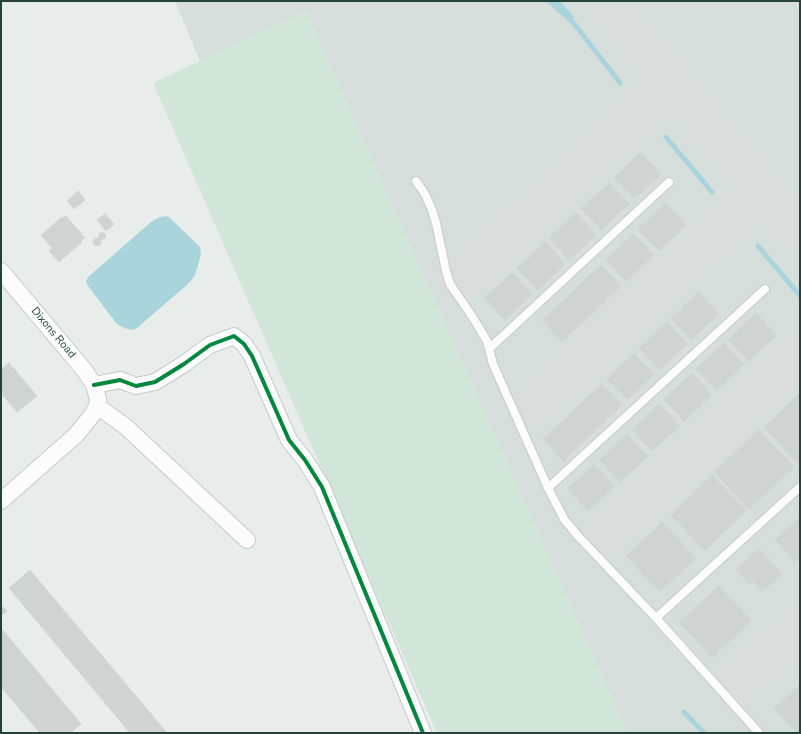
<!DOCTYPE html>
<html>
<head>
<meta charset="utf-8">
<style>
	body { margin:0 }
	#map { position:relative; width:801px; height:734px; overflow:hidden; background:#e8edeb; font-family:"Nunito Sans",sans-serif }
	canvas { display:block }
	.frame { position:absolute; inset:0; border:2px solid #24423a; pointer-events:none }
</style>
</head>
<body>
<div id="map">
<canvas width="801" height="734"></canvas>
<div class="frame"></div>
</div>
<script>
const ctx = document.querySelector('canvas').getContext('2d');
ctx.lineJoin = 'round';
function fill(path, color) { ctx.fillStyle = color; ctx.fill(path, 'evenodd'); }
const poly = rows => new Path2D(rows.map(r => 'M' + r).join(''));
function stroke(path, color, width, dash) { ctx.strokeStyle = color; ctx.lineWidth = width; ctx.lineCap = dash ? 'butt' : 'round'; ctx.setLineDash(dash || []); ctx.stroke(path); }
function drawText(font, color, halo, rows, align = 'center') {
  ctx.font = font + ' "Nunito Sans",sans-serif'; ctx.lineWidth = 3; ctx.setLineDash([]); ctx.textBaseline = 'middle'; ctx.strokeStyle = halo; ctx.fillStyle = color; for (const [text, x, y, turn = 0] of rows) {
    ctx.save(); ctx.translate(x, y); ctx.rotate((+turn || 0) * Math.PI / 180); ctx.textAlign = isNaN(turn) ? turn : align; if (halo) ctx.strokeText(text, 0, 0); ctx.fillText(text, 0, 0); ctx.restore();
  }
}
const built = poly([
	[175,1,800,1,800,733,476,733]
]);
const green = poly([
	[306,10,628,733,437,733,153,83]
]);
const water = poly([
	[546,1,560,1,574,17,573,22,571,24],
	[166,216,169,217,200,247,201,254,197,269,194,277,188,284,137,328,132,330,124,328,117,324,88,286,86,281,88,277,151,222,160,217]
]);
const stream = poly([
	[573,22,620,83],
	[666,137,712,192],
	[758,246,800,296],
	[684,712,704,733]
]);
const taxiway = poly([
	[610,1,633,36,800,234],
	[462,280,656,97,660,95,671,93,677,95,686,99],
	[535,406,750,203,755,192,754,181,751,175],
	[605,536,800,353],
	[737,684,800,627]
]);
const building = poly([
	[641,152,661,174,634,199,614,177,641,152],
	[609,183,629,204,601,230,581,208,609,183],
	[78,191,85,200,74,209,67,201,78,191],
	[666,203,686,225,659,251,638,229,666,203],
	[576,213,596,235,569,260,549,238,576,213],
	[105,214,114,224,106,231,97,220,105,214],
	[66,216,85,238,81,240,82,242,59,262,49,251,52,248,41,235,62,217,63,218,66,216],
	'98.5 236a3.5 3.5 0 1 1 7 0a3.5 3.5 0 1 1-7 0Z',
	[633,234,654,255,626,281,606,260,633,234],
	'93 242a4 4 0 1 1 8 0a4 4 0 1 1-8 0Z',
	[545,242,565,264,537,290,517,268,545,242],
	[601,265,621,286,562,342,542,320,601,265],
	[512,273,532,294,505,320,484,298,512,273],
	[699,292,719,314,691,340,671,318,699,292],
	[756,313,776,335,749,361,728,339,756,313],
	[667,322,687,344,659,370,639,348,667,322],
	[724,343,744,365,717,391,696,369,724,343],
	[634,353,654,375,627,400,607,379,634,353],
	[9,363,37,396,17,412,1,393,1,370,9,363],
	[692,373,712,395,684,421,664,399,692,373],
	[602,384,622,405,563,461,543,439,602,384],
	[800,393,800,461,797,463,764,427,800,393],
	[659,404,680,426,652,451,632,430,659,404],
	[759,430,794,467,749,509,714,472,759,430],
	[627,434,648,456,620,482,599,460,627,434],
	[594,464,615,486,588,511,568,489,594,464],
	[712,475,746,511,705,551,671,515,712,475],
	[799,519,800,520,800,558,795,562,775,539,799,519],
	[662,522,696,558,660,592,626,556,662,522],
	[759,549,782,574,762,592,753,581,749,584,736,569,759,549],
	[30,570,167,733,130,733,9,588,30,570],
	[719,586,751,621,712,658,679,622,719,586],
	[1,605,7,611,1,616,1,605],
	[1,628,81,724,70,733,40,733,1,687,1,628],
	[800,685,800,733,797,733,774,708,800,685]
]);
const lane = poly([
	[416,181,425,194,432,210,436,223,446,271,450,284,472,316,487,341,493,364,548,488,564,519,578,536,656,618,759,733],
	[490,348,669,182],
	[548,488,765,289],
	[656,618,800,487]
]);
const street = poly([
	[1,271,85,371,94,385,98,399,97,406,93,414,76,435,1,501],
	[94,385,120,380,136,386,155,382,184,364,210,345,234,336,244,344,252,356,289,440,305,460,322,487,423,733],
	[97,406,125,426,247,540]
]);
const cycleway = poly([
	[94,385,120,380,136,386,155,382,184,364,210,345,234,336,244,344,252,356,289,440,305,460,322,487,423,733]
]);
const streetNames = [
	["Dixons Road",53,333,50]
];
fill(built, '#d6dedb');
fill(green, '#d1e6d8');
fill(water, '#a9d4db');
stroke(stream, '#a9d4db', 5);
stroke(taxiway, '#d8dddc', 44);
fill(building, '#cfd4d2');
stroke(building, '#d1d6d4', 1);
stroke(lane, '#c5cac8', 10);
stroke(street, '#c5cac8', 18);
stroke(lane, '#fcfcfc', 8);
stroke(street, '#fcfcfc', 16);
stroke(cycleway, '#00873e', 4);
drawText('11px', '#24423a', '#f7fbf9', streetNames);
</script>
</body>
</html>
